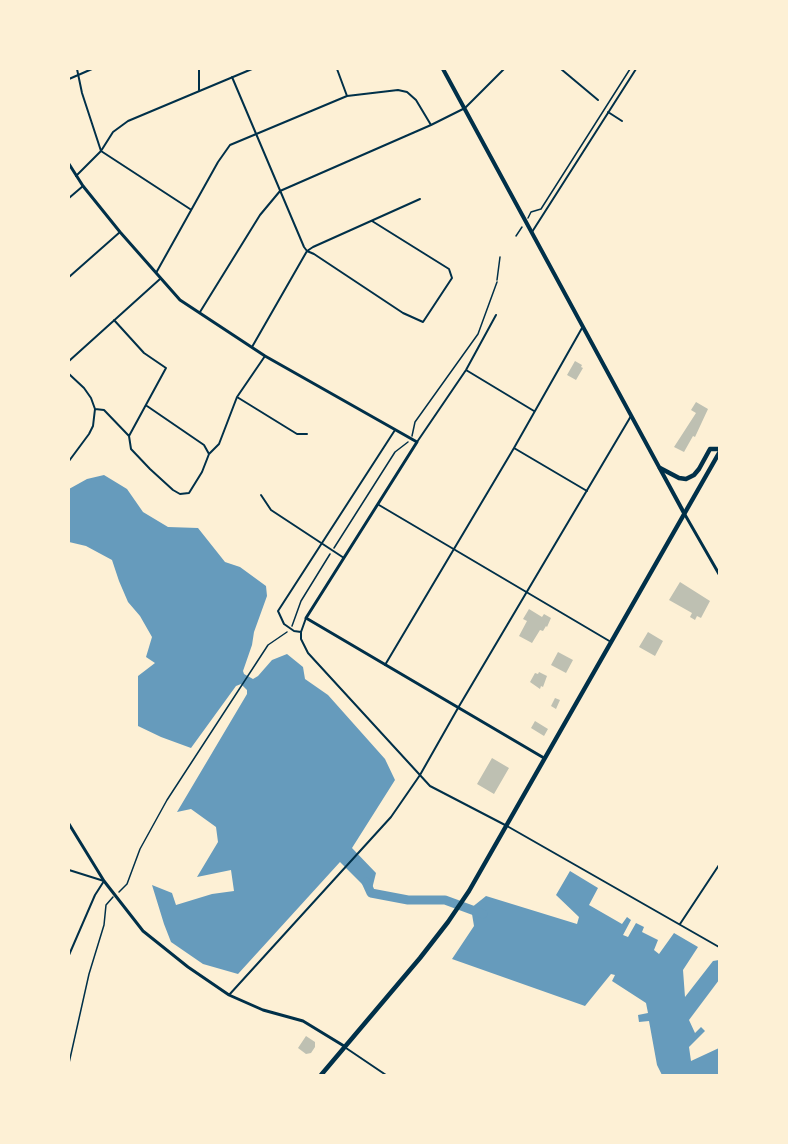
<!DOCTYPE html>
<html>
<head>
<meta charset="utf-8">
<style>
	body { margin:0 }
	#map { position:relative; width:788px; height:1144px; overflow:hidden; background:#fdf0d5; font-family:Lato,sans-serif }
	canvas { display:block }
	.frame { position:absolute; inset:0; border:70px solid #fdf0d5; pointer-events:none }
</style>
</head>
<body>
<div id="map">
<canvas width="788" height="1144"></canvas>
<div class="frame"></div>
</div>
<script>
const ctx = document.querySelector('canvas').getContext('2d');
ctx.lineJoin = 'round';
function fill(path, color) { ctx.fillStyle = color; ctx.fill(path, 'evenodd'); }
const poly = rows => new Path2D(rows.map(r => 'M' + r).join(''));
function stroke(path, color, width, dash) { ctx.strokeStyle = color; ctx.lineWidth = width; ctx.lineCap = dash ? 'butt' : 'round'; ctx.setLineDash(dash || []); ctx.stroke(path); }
const water = poly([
	[104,475,127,489,143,512,168,527,198,528,225,562,240,567,266,586,267,596,254,632,252,645,243,671,244,674,253,679,258,676,272,660,287,654,303,667,305,679,328,695,385,759,395,780,352,848,376,873,371,893,340,862,238,974,203,964,171,942,164,924,152,885,172,893,176,905,212,894,234,891,231,870,197,877,218,842,216,827,191,809,177,812,247,694,247,690,241,684,236,686,191,748,161,737,138,726,138,676,155,663,146,657,152,637,140,616,128,602,119,581,112,560,86,546,69,542,69,489,87,479],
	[570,871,598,888,589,905,622,924,627,917,631,920,623,935,628,937,636,923,644,927,642,932,658,940,654,950,659,954,674,933,698,947,683,970,685,997,713,961,719,960,719,980,689,1020,695,1033,701,1027,705,1031,689,1047,691,1061,719,1048,719,1075,662,1075,657,1065,649,1021,639,1022,638,1015,648,1013,646,1003,612,981,615,975,611,974,585,1006,452,959,474,926,471,908,486,896,577,924,579,917,556,895]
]);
const river = poly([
	[366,882,371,893,408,900,445,900,483,914]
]);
const building = poly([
	[575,361,582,365,581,367,583,368,576,380,567,375],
	[696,402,708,409,695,437,693,436,684,452,674,447,696,413,691,410],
	[680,582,710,601,701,618,697,616,695,620,690,617,692,613,669,600],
	[529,609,542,617,544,614,551,618,547,627,546,626,543,631,540,630,532,643,519,636,527,621,523,619],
	[648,632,663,641,655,656,639,647],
	[558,652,573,660,566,673,551,665],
	[539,672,547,676,543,687,541,686,540,689,530,682,535,673,538,674],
	[555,698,560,700,556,709,551,706],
	[535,721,548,729,544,736,531,728],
	[492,758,509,768,494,794,477,784],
	[306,1036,315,1042,315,1047,311,1053,306,1054,298,1048]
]);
const path = poly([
	[528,218,531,212,541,209,630,69],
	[516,236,522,227],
	[412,436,415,422,478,334,497,282],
	[334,548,395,452,408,442],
	[292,626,301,601,330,554],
	[119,892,127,884,140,849,167,800,268,645,287,632],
	[69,1063,89,974,104,925,106,905,113,897]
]);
const service = poly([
	[497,280,500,257]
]);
const minor = poly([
	[77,69,82,93,101,151,190,209],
	[199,69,199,90],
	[337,69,347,96],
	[561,69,598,100],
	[232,77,304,247,307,251,314,254,403,313,423,322,452,278,449,269,372,221],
	[69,79,92,69],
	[608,112,622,121],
	[76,176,101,151,113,132,128,121,252,69],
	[69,198,83,186],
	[532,232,636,69],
	[156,273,218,162,230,145,347,96,398,90,407,92,416,100,431,125],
	[69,277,120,232],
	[200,312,260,215,280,191,431,125,465,108,504,69],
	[114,320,144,353,166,368,129,436],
	[252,347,307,251,313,247,420,199],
	[69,361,160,279],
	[466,370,534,411],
	[69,374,84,388,91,398,95,409,93,426,89,434,69,461],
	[237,397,297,434,307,434],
	[147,406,204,445,209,454],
	[95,409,104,410,129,436,131,449,150,469,173,490,180,494,189,493,202,472,209,454,219,444,237,397,265,356],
	[417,442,466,370,496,315],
	[514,448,587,491],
	[261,495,271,510,344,558],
	[379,505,611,642],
	[306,618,301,632,301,639,308,653,430,786,507,826,719,947],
	[301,632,294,631,284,624,278,611,395,430],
	[385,665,514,448,582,328],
	[69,870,104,881,95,895,69,955],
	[680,924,719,865],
	[229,995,391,817,420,775,458,708,631,416],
	[346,1048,386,1075],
	[599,1075,605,1075]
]);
const tertiary = poly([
	[69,164,83,186,120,232,180,300,265,356,417,442,306,618,544,758],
	[684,513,719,574],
	[69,824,104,881,143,931,188,967,229,995,263,1010,303,1021,344,1046]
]);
const secondary = poly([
	[443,69,684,513]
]);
const trunk = poly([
	[660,468,679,478,686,479,694,475,699,469,710,449,719,449],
	[321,1075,420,958,448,922,469,891,719,453]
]);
fill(water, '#669bbc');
stroke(river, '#669bbc', 9);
fill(building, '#bec0b2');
stroke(path, '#003049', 1.5);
stroke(service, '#003049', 1.5);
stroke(minor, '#003049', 2);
stroke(tertiary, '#003049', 3);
stroke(secondary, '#003049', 4);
stroke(trunk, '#003049', 4.5);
</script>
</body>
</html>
